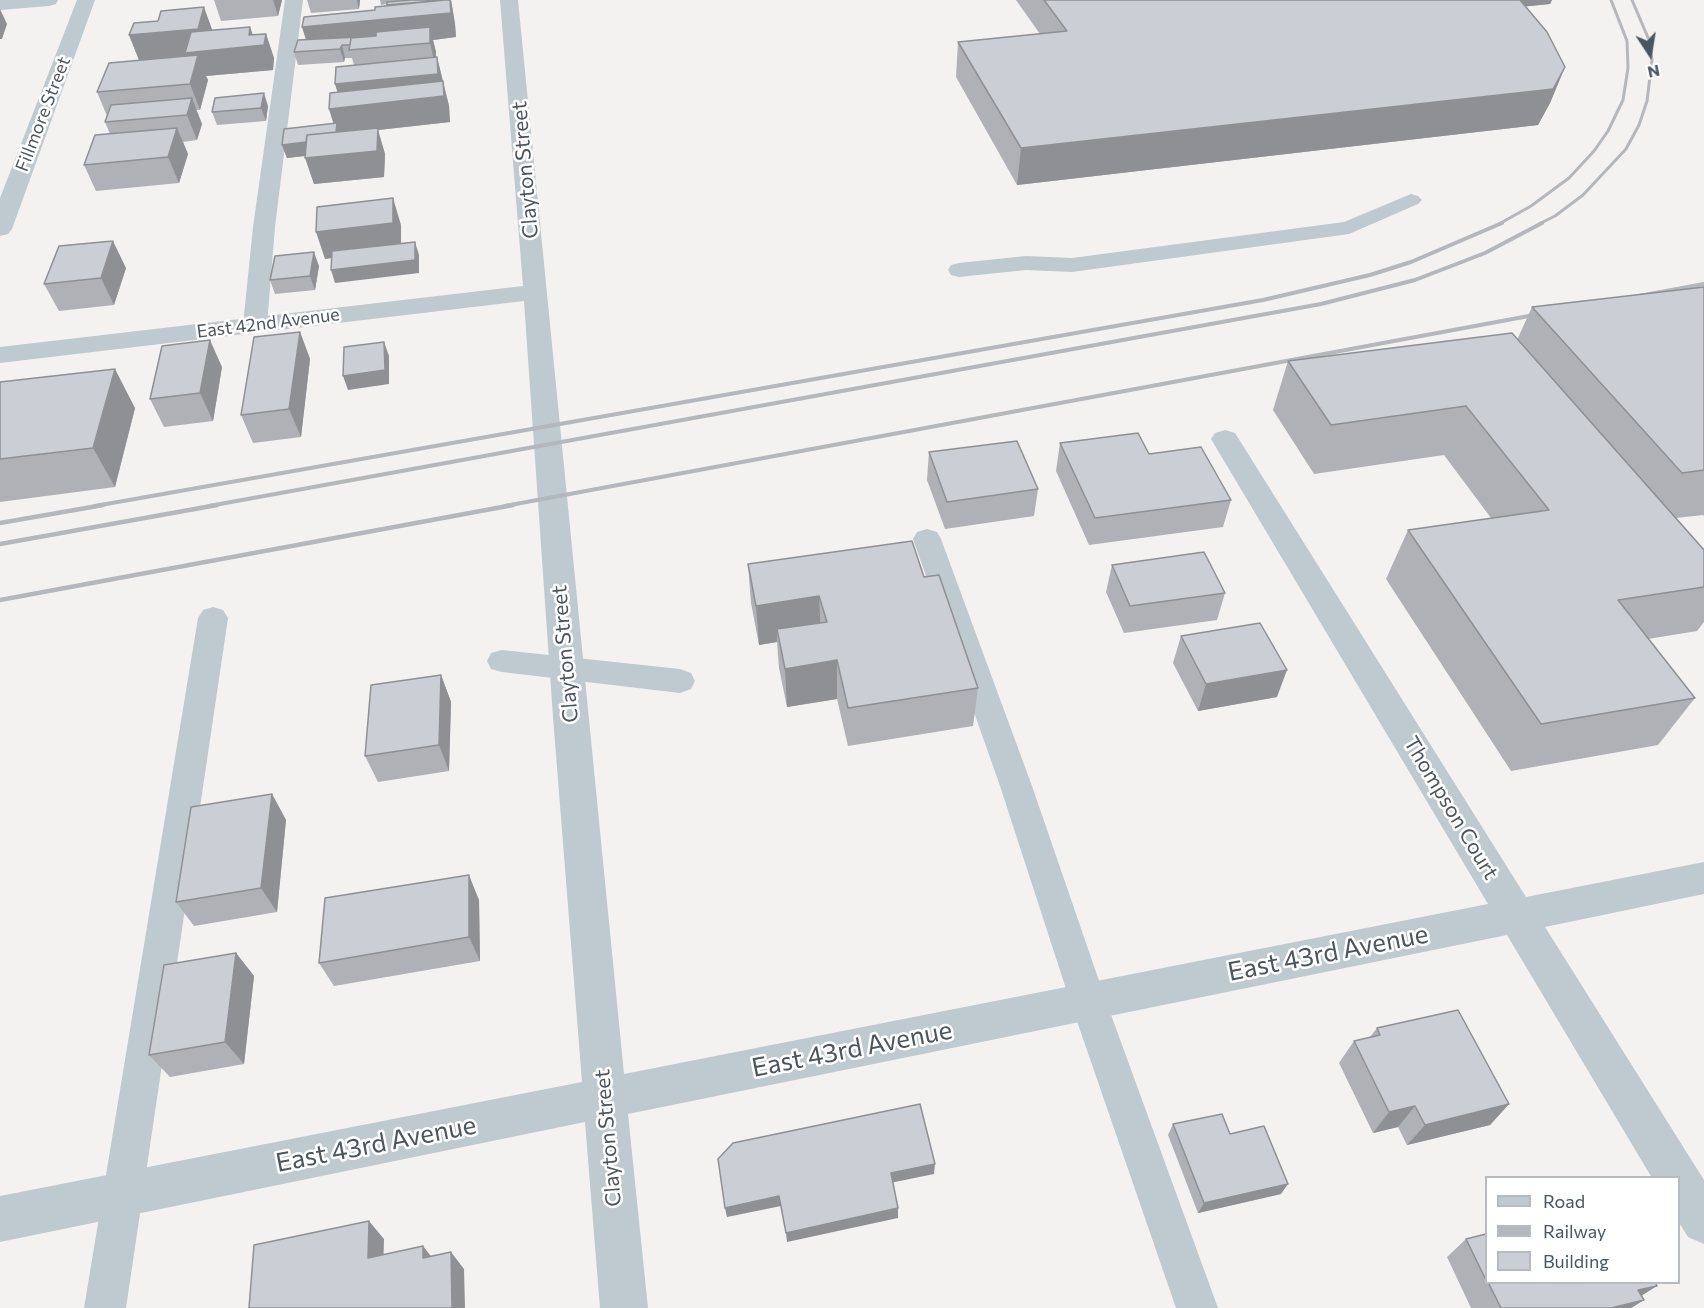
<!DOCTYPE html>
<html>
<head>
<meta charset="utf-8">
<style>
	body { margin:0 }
	#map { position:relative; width:1704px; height:1308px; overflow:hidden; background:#f4f1f1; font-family:Commissioner,sans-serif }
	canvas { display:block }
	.legend { position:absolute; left:1485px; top:1176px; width:195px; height:108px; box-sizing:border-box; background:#fff; border:2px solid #b6bbbf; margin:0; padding:8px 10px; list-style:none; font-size:18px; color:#49555f }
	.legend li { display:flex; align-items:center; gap:12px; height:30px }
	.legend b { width:30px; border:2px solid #b6bbbf }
	.north { position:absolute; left:1620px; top:24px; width:60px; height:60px; -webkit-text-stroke:4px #fff; paint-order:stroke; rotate:168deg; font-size:16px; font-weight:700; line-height:24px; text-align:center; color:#49555f }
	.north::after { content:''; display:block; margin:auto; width:21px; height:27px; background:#49555f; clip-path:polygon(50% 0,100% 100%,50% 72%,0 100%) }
</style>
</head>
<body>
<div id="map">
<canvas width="1704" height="1308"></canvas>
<ul class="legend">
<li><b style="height:8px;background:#bfc9d0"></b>Road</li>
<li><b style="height:8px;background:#b4b7bb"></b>Railway</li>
<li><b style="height:16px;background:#cbced4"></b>Building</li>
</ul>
<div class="north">N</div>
</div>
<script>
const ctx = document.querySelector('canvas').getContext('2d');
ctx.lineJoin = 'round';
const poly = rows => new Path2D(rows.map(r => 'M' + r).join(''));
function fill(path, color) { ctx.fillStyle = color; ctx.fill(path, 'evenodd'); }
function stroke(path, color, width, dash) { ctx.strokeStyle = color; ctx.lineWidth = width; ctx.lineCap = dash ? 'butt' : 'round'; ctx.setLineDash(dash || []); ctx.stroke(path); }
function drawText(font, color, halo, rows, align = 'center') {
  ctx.font = font + ' Commissioner,sans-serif'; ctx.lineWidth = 5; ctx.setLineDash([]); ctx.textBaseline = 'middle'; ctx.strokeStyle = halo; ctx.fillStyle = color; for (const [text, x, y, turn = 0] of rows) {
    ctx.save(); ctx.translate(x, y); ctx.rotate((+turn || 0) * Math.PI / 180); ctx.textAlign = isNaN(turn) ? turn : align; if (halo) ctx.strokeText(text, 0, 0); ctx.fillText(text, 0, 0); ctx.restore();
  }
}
const service = poly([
	[285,0,303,0,275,227,267,325,263,330,255,332,247,330,243,325,253,227,285,0],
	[1411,194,1418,196,1422,200,1418,204,1349,234,1072,272,1026,270,959,277,951,275,948,270,951,265,959,263,1026,256,1072,258,1344,222,1411,194],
	[927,529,937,532,941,539,1032,786,1106,1001,1218,1308,1176,1308,1070,1001,1000,786,913,539,917,532,927,529],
	[213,607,223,610,228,618,126,1308,84,1308,198,618,203,610,213,607],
	[502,650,680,669,691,673,695,681,691,689,680,693,502,672,491,669,487,661,491,653,502,650]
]);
const minor = poly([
	[0,0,58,0,56,4,49,6,0,10,0,0],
	[77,0,95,0,12,229,8,234,0,236,0,198,77,0],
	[500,0,518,0,624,1074,1488,904,1211,439,1215,433,1225,430,1235,433,1526,897,1704,862,1704,894,1545,927,1704,1180,1704,1244,1688,1237,1678,1221,1678,1178,1652,1178,1507,935,628,1114,648,1308,600,1308,585,1122,0,1242,0,1196,582,1082,553,717,524,301,0,363,0,347,523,286,500,0]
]);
const railFar2 = poly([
	[1499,224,1531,206,1569,178,1594,151,1608,131,1623,100,1628,68,1627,41,1611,0],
	[1539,224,1555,216,1583,195,1626,149,1639,125,1647,101,1652,60,1649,40,1632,0]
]);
const railFar1 = poly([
	[1639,296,1704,284],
	[95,506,1263,300,1370,275,1411,262,1502,223],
	[209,506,1321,304,1415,280,1485,253,1542,223],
	[505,506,1545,313]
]);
const rail = poly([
	[0,523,103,505],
	[0,544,217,505],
	[0,600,513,505]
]);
const wall = poly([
	[214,0,282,0,278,16,221,21],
	[307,0,360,0,359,9,311,13],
	[380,0,451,0,455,24,456,37,433,40,436,52,436,57,437,57,449,106,450,122,378,130,385,154,384,177,314,184,305,156,287,158,282,145,334,123,329,109,338,93,354,65,352,58,345,58,344,62,298,65,294,52,306,40,302,27,375,10,387,5,387,4,381,5],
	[1016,0,1552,0,1550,4,1526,6,1565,67,1550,103,1538,125,1017,185,956,77,958,42,1040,34],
	[212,30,253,35,266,34,274,58,273,70,206,76,208,80,200,110,196,110,202,124,197,140,183,142,188,154,179,183,96,191,84,165,110,134,105,122,107,116,97,92,187,56,139,60,129,35],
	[268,106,266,121,217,125,212,112],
	[319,266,315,290,275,294,270,280],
	[126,268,114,305,59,311,44,284],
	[1704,287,1704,516,1703,515,1676,518,1704,550,1704,622,1697,631,1648,639,1695,698,1658,745,1511,771,1386,579,1408,530,1491,518,1444,455,1314,474,1273,410,1288,361,1517,340,1532,307],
	[300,332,310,359,301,437,253,443,241,415],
	[222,367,213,421,164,427,150,399],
	[0,382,135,408,115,487,0,502],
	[1060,443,1149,454,1231,500,1223,527,1089,545,1056,471],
	[929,452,1038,489,1034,516,945,529,927,480],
	[748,564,924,577,978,688,973,726,848,746,837,699,787,707,779,668,777,642,759,645,751,603],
	[1112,565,1225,593,1217,620,1124,633,1106,592],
	[1181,636,1277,697,1198,711,1173,663],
	[441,675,451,702,449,771,378,782,365,756],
	[272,794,286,820,277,912,194,926,176,902],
	[479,900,480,961,334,986,319,963],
	[236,953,254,976,244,1064,170,1077,149,1055],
	[1377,1028,1509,1104,1490,1125,1407,1145,1398,1127,1373,1133,1339,1063,1354,1041,1370,1037],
	[1173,1124,1230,1134,1281,1194,1198,1213,1168,1135],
	[1486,1234,1486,1282,1655,1282,1641,1296,1644,1300,1631,1308,1471,1308,1447,1257,1466,1239]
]);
const shadedWall = poly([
	[273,0,282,0,278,16],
	[357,0,360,0,359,9],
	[451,0,455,24,456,37,433,40,436,52,436,68,430,43,342,45,345,58,344,62,340,49,310,51,302,27],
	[1485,0,1552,0,1550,4,1482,11],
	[204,7,213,32,249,35,250,27,257,46,266,34,274,58,273,70,206,76,208,80,200,110,190,84,193,74,187,56,139,60,129,35],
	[0,9,7,24,2,39,0,39],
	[437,57,449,106,450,122,378,130,385,154,384,177,314,184,305,158,340,152,287,158,282,145,336,132,329,109,342,107,335,84],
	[1565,67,1550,103,1538,125,1017,185,1021,148],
	[264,93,268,106,266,121,261,108],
	[192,98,202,124,197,140,187,115],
	[177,128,188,154,179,183,168,157],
	[393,198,401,225,401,249,325,259,316,232],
	[113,241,126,268,114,305,101,278],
	[415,242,419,255,419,273,335,283,331,270],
	[314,252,319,266,315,290,310,276],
	[300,332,310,359,301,437,289,409],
	[210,340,222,367,213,421,200,393],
	[384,342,389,356,389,384,348,390,343,376],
	[115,369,135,408,115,487,93,448],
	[819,596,821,635,777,629,777,642,759,645,756,606],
	[837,660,837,699,787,707,785,669],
	[1287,670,1277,697,1198,711,1206,684],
	[441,675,451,702,449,771,439,745],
	[272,794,286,820,277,912,261,888],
	[469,875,479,900,480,961,469,937],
	[236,953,254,976,244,1064,225,1042],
	[1509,1104,1490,1125,1407,1145,1425,1125],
	[1415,1106,1398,1127,1373,1133,1389,1112],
	[935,1164,934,1174,890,1183,891,1173],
	[1288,1184,1281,1194,1198,1213,1204,1203],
	[779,1196,781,1206,727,1217,725,1208],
	[898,1208,898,1218,787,1242,786,1233],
	[369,1221,384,1239,383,1276,368,1258],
	[423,1246,437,1264,423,1258],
	[451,1252,464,1269,465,1308,452,1308],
	[1657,1286,1630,1303,1638,1290],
	[1644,1300,1631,1308,1611,1308]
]);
const building = poly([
	[411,0,445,0,387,5,387,2,411,0],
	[445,0,450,0,451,13,302,27,304,17,375,10,375,7,445,0],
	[1044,0,1520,0,1547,32,1565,67,1553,89,1021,148,958,42,1067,31,1044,0],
	[204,7,198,29,129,35,134,23,158,21,161,11,204,7],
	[250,27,249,35,266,34,264,45,185,53,191,32,250,27],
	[430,27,430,43,349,50,351,38,376,36,376,32,430,27],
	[358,37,351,38,350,45,342,45,340,49,294,52,298,40,358,37],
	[198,55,190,84,97,92,109,63,198,55],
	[437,57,438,74,335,84,336,67,437,57],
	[443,81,444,96,329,109,330,93,443,81],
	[264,93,261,108,212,112,215,98,264,93],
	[192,98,187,115,105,122,111,105,192,98],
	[337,123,336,132,307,135,306,142,282,145,284,129,337,123],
	[177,128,168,157,84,165,95,135,177,128],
	[378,128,377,151,305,158,307,135,378,128],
	[393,198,393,223,316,232,317,207,393,198],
	[113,241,101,278,44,284,59,246,113,241],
	[415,242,415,260,331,270,332,251,415,242],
	[314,252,310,276,270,280,275,256,314,252],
	[1704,287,1704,470,1682,473,1532,307,1704,287],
	[300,332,289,409,241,415,254,337,300,332],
	[1512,333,1704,550,1704,587,1618,600,1695,698,1541,724,1408,530,1549,510,1466,406,1331,425,1288,361,1512,333],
	[210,340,200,393,150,399,162,346,210,340],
	[384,342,385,370,343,376,344,347,384,342],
	[115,369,93,448,0,459,0,382,115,369],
	[1138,433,1149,454,1201,447,1231,500,1095,518,1060,443,1138,433],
	[1017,441,1038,489,947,502,929,452,1017,441],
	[912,541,924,577,939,575,978,688,848,708,837,660,785,669,777,629,827,622,819,596,756,606,748,564,912,541],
	[1204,552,1225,593,1130,606,1112,565,1204,552],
	[1260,623,1287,670,1206,684,1181,636,1260,623],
	[441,675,439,745,365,756,371,685,441,675],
	[272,794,261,888,176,902,191,807,272,794],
	[469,875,469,937,319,963,325,898,469,875],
	[236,953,225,1042,149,1055,164,965,236,953],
	[1458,1010,1509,1104,1425,1125,1415,1106,1389,1112,1354,1041,1380,1035,1377,1028,1458,1010],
	[920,1104,935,1164,891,1173,898,1208,786,1233,779,1196,725,1208,718,1159,733,1143,920,1104],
	[1222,1114,1230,1134,1264,1126,1288,1184,1204,1203,1173,1124,1222,1114],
	[369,1221,368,1258,423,1246,423,1258,451,1252,452,1308,249,1308,254,1245,369,1221],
	[1486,1234,1486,1280,1466,1239,1486,1234],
	[1488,1282,1655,1282,1657,1286,1638,1290,1644,1300,1611,1308,1501,1308,1488,1282]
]);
const farStreetnames = [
	["Fillmore Street",43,114,-69],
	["East 42nd Avenue",268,323,-7]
];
const streetNames = [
	["Clayton Street",525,170,-95],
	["Clayton Street",565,654,-95],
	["Thompson Court",1451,808,59],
	["Clayton Street",608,1138,-95]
];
const nearStreetnames = [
	["East 43rd Avenue",1328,953,-11],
	["East 43rd Avenue",852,1049,-11],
	["East 43rd Avenue",376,1144,-11]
];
fill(service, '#bfc9d0');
fill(minor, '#bfc9d0');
stroke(railFar2, '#b4b7bb', 3);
stroke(railFar1, '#b4b7bb', 4);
stroke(rail, '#b4b7bb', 4.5);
fill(wall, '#afb1b6');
fill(shadedWall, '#8e9094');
fill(building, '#cbced4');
stroke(building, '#8e9094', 1.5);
drawText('18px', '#49555f', '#fff', farStreetnames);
drawText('21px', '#49555f', '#fff', streetNames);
drawText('26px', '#49555f', '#fff', nearStreetnames);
</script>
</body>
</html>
